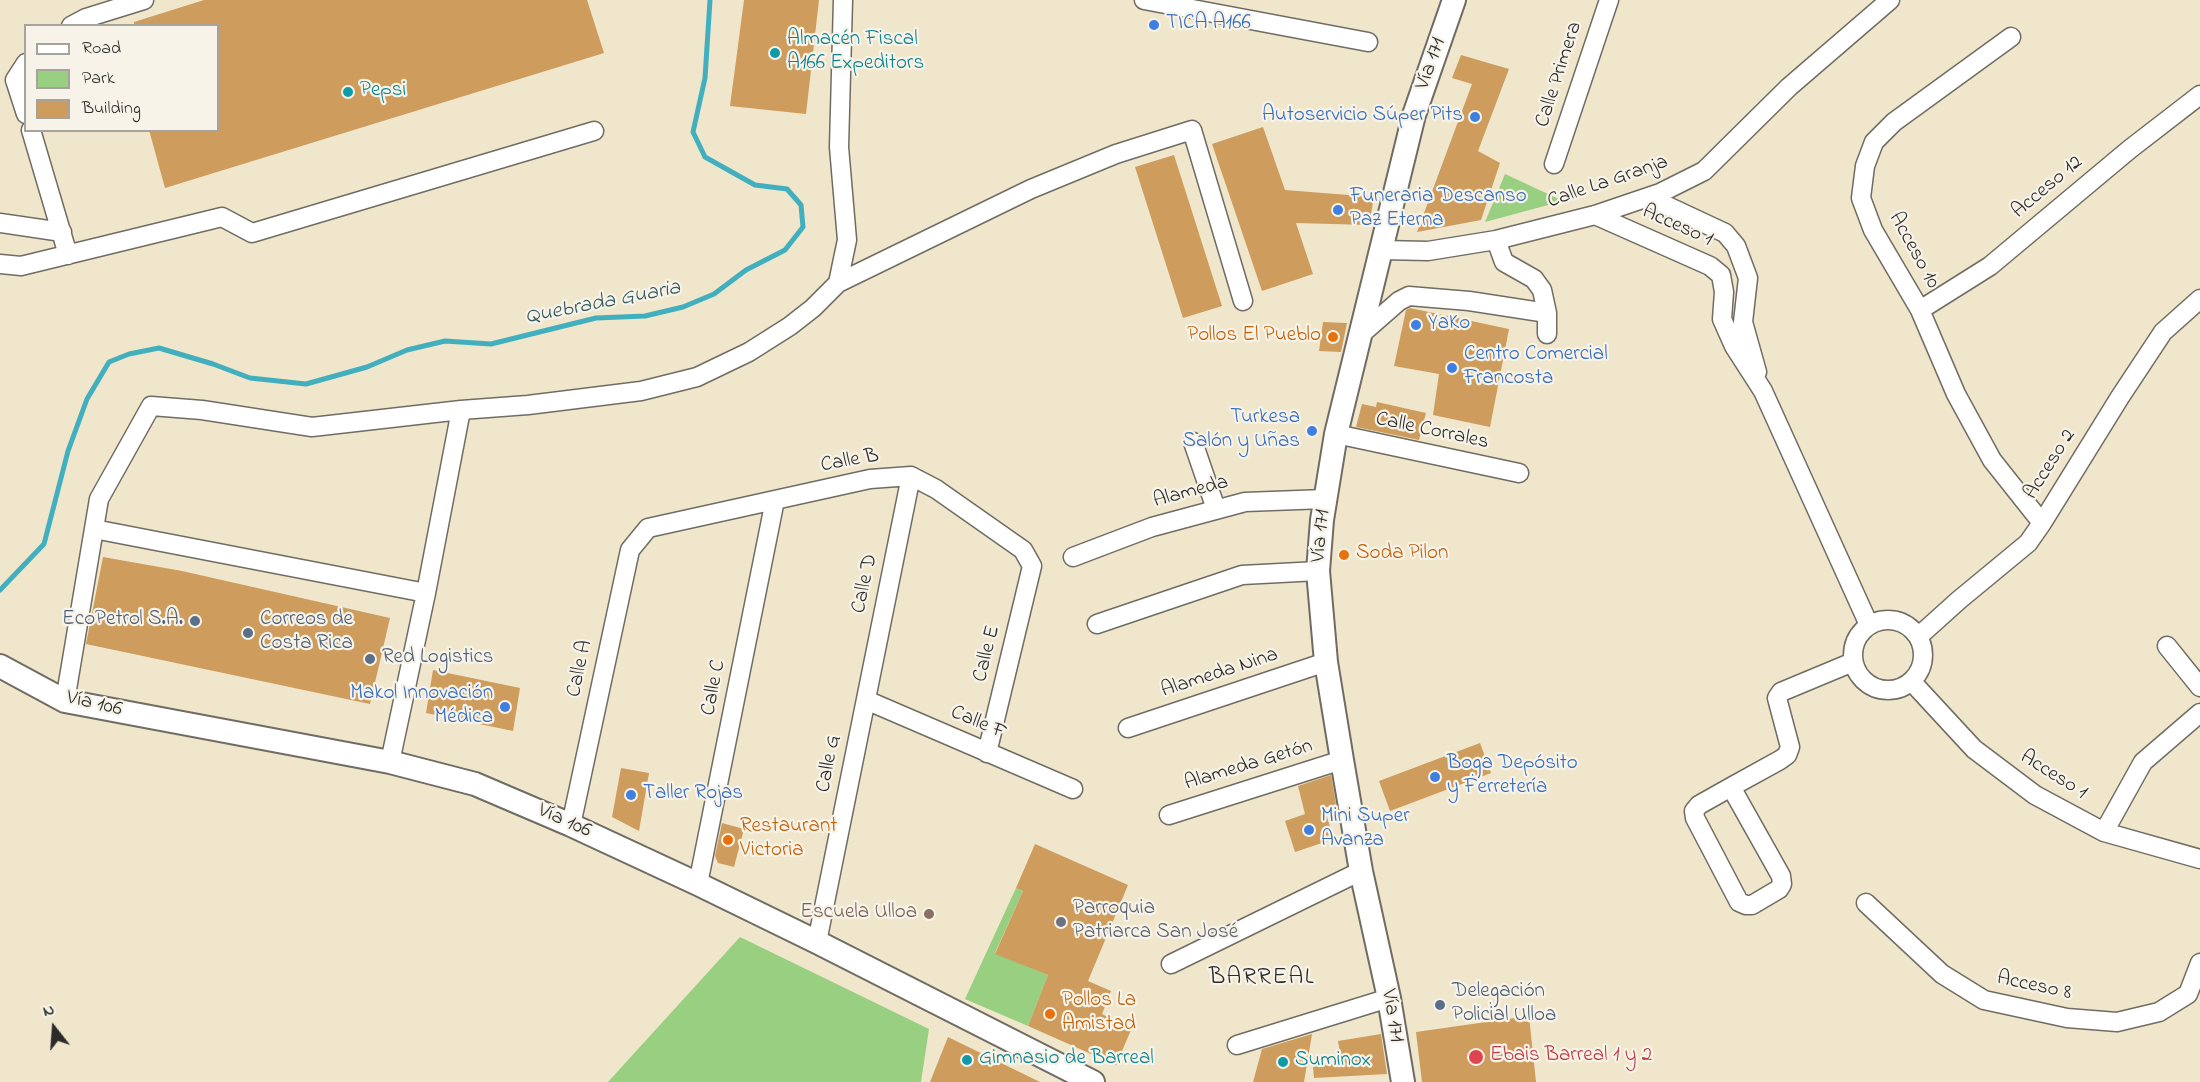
<!DOCTYPE html>
<html>
<head>
<meta charset="utf-8">
<style>
	body { margin:0 }
	#map { position:relative; width:2200px; height:1082px; overflow:hidden; background:#efe6cb; font-family:"Indie Flower",sans-serif }
	canvas { display:block }
	.legend { position:absolute; left:24px; top:24px; width:195px; height:108px; box-sizing:border-box; background:#f7f3e8; border:2px solid #a5a39c; margin:0; padding:8px 10px; list-style:none; font-size:18px; color:#2b2b2b }
	.legend li { display:flex; align-items:center; gap:12px; height:30px }
	.legend b { width:30px; border:2px solid #a5a39c }
	.north { position:absolute; left:24px; top:998px; width:60px; height:60px; -webkit-text-stroke:4px #f7f3e8; paint-order:stroke; rotate:343deg; font-size:16px; font-weight:700; line-height:24px; text-align:center; color:#2b2b2b }
	.north::after { content:''; display:block; margin:auto; width:21px; height:27px; background:#2b2b2b; clip-path:polygon(50% 0,100% 100%,50% 72%,0 100%) }
</style>
</head>
<body>
<div id="map">
<canvas width="2200" height="1082"></canvas>
<ul class="legend">
<li><b style="height:8px;background:#fff"></b>Road</li>
<li><b style="height:16px;background:#98cf81"></b>Park</li>
<li><b style="height:16px;background:#ce9c5c"></b>Building</li>
</ul>
<div class="north">N</div>
</div>
<script>
const ctx = document.querySelector('canvas').getContext('2d');
ctx.lineJoin = 'round';
function fill(path, color) { ctx.fillStyle = color; ctx.fill(path, 'evenodd'); }
const poly = rows => new Path2D(rows.map(r => 'M' + r).join(''));
function stroke(path, color, width, dash) { ctx.strokeStyle = color; ctx.lineWidth = width; ctx.lineCap = dash ? 'butt' : 'round'; ctx.setLineDash(dash || []); ctx.stroke(path); }
function drawText(font, color, halo, rows, align = 'center') {
  ctx.font = font + ' "Indie Flower",sans-serif'; ctx.lineWidth = 4.5; ctx.setLineDash([]); ctx.textBaseline = 'middle'; ctx.strokeStyle = halo; ctx.fillStyle = color; for (const [text, x, y, turn = 0] of rows) {
    ctx.save(); ctx.translate(x, y); ctx.rotate((+turn || 0) * Math.PI / 180); ctx.textAlign = isNaN(turn) ? turn : align; if (halo) ctx.strokeText(text, 0, 0); ctx.fillText(text, 0, 0); ctx.restore();
  }
}
const green = poly([
	[1505,174,1563,201,1485,222],
	[1016,888,1023,891,995,953,1048,975,1028,1026,965,999],
	[740,937,929,1029,921,1082,608,1082]
]);
const stream = poly([
	[0,590,44,544,68,451,87,399,109,362,129,354,159,348,213,364,250,378,306,384,367,367,407,350,445,341,491,344,596,318,645,316,683,307,714,294,746,270,785,250,803,227,801,205,787,189,755,185,705,157,693,132,705,78,710,0]
]);
const building = poly([
	[204,0,587,0,604,53,165,188,149,130,218,130,218,26,134,26,134,22],
	[744,0,819,0,806,114,730,106],
	[1461,55,1509,69,1478,151,1500,163,1481,220,1417,232,1472,84,1452,78],
	[1263,127,1285,190,1374,197,1369,225,1296,223,1313,274,1262,291,1212,144],
	[1174,155,1222,306,1183,318,1135,167],
	[1410,308,1509,329,1490,427,1433,415,1439,374,1394,366,1406,310],
	[1323,322,1347,323,1341,352,1319,351],
	[1377,402,1426,413,1419,440,1356,427,1362,404,1376,407],
	[103,557,182,571,390,618,370,704,86,644],
	[433,670,520,688,513,731,426,713],
	[1480,743,1491,773,1390,811,1379,781],
	[621,768,649,773,639,831,612,817],
	[1331,775,1336,804,1324,808,1334,839,1295,852,1285,821,1305,814,1298,786],
	[722,823,744,829,734,867,718,863,715,856],
	[1035,844,1128,885,1088,981,1111,991,1102,1014,1131,1030,1116,1065,1028,1026,1048,975,995,954,1023,891,1016,888],
	[1529,1016,1536,1082,1422,1082,1416,1032],
	[1312,1034,1304,1082,1253,1082,1262,1049],
	[1381,1034,1387,1074,1314,1078,1313,1067,1342,1063,1338,1041],
	[948,1037,1040,1082,930,1082]
]);
const minor = poly([
	[1144,0,1368,42],
	[71,26,86,18,144,0],
	[2011,37,1894,122,1874,142,1865,166,1861,198,1873,230,1920,310,1956,394,1992,460,2042,523],
	[26,63,15,80,26,114],
	[31,130,68,255],
	[1554,164,1609,0],
	[1648,197,1725,233,1736,246,1748,278,1743,322,1757,372],
	[1595,215,1710,266,1721,275,1724,292,1722,319,1734,346,1763,391,1869,625],
	[0,223,62,232],
	[1496,240,1504,262,1534,279,1542,290,1547,313,1547,334],
	[1382,250,1428,251,1496,240,1595,215,1660,193,1704,171,1789,87,1890,0],
	[0,264,21,266,222,217,252,233,594,131],
	[838,283,1031,189,1116,154,1192,130,1243,301],
	[1920,310,1990,266,2130,149,2200,95],
	[1359,336,1399,301,1409,296,1469,301,1547,313],
	[1336,434,1519,473],
	[1193,442,1216,509],
	[94,529,426,593],
	[1073,557,1152,527,1245,502,1325,499],
	'1853 655a35 35 0 1 1 70 0a35 35 0 1 1-70 0Z',
	[1097,624,1242,575,1318,571],
	[1919,636,1959,600,2028,543,2042,523,2120,397,2163,332,2200,299],
	[2167,646,2200,687],
	[1912,682,1974,749,2035,795,2104,832,2200,859],
	[866,700,1073,789],
	[65,701,99,499,151,406,202,410,312,427,461,410,528,405,641,391,697,377,749,352,790,326,813,308,838,283,847,240,839,147,843,0],
	[1128,728,1326,662],
	[390,762,426,593,461,410],
	[1731,787,1781,876,1782,884,1779,889,1752,905,1746,905,1739,902,1695,818,1694,811,1699,805,1731,787,1780,760,1787,755,1790,747,1777,698,1781,692,1853,662],
	[1169,815,1342,760],
	[571,825,630,550,648,528,870,479,911,476,936,489,1023,550,1032,566,987,753],
	[2104,832,2143,762,2200,713],
	[698,884,775,500],
	[1866,903,1942,974,1984,1000,2067,1018,2117,1022,2159,1012,2188,994,2200,963],
	[817,942,911,476],
	[1171,964,1361,871],
	[1237,1045,1389,998]
]);
const major = poly([
	[0,666,65,701,390,762,475,784,571,825,698,884,817,942,1093,1082],
	[1403,1082,1389,998,1361,871,1342,760,1326,662,1318,571,1322,520,1336,434,1414,115,1454,0]
]);
const markers = [
	[1154,25,6,"#3f7fe0"],
	[775,53,6,"#0f9aa8"],
	[348,92,6,"#0f9aa8"],
	[1475,117,6,"#3f7fe0"],
	[1338,210,6,"#3f7fe0"],
	[1416,325,6,"#3f7fe0"],
	[1333,337,6,"#e8710a"],
	[1452,368,6,"#3f7fe0"],
	[1312,431,6,"#3f7fe0"],
	[1344,555,6,"#e8710a"],
	[195,621,6,"#5c6f8a"],
	[248,633,6,"#5c6f8a"],
	[370,659,6,"#5c6f8a"],
	[505,707,6,"#3f7fe0"],
	[1435,777,6,"#3f7fe0"],
	[631,795,6,"#3f7fe0"],
	[1309,830,6,"#3f7fe0"],
	[728,840,6,"#e8710a"],
	[929,914,6,"#8d6e63"],
	[1061,922,6,"#6b7280"],
	[1440,1005,6,"#5c6f8a"],
	[1050,1014,6,"#e8710a"],
	[1476,1057,8,"#e0444e"],
	[967,1060,6,"#0f9aa8"],
	[1283,1062,6,"#0f9aa8"]
];
const shopNames = [
	["TICA A166",1166,25],
	["Autoservicio Súper Pits",1463,117,"right"],
	["Funeraria Descanso",1350,198],
	["Paz Eterna",1350,222],
	["YaKo",1428,325],
	["Centro Comercial",1464,356],
	["Francosta",1464,380],
	["Turkesa",1300,419,"right"],
	["Salón y Uñas",1300,443,"right"],
	["Makol Innovación",493,695,"right"],
	["Médica",493,719,"right"],
	["Boga Depósito",1447,765],
	["y Ferretería",1447,789],
	["Taller Rojas",643,795],
	["Mini Super",1321,818],
	["Avanza",1321,842]
];
const cultureNames = [
	["Almacén Fiscal",787,41],
	["A166 Expeditors",787,65],
	["Pepsi",360,92],
	["Gimnasio de Barreal",979,1060],
	["Suminox",1295,1062]
];
const streetNames = [
	["Vía 171",1432,64,-71],
	["Calle Primera",1560,75,-72],
	["Calle La Granja",1608,183,-19],
	["Acceso 12",2048,188,-40],
	["Acceso 1",1677,227,24],
	["Acceso 10",1913,251,61],
	["Calle Corrales",1432,432,12],
	["Calle B",850,462,-10],
	["Acceso 2",2051,465,-58],
	["Alameda",1191,493,-15],
	["Vía 171",1322,536,-85],
	["Calle D",866,584,-78],
	["Calle E",988,654,-76],
	["Calle A",581,669,-78],
	["Alameda Nina",1220,674,-18],
	["Calle C",715,688,-79],
	["Vía 106",94,705,13],
	["Calle F",978,724,23],
	["Calle G",830,764,-79],
	["Alameda Getón",1249,766,-17],
	["Acceso 1",2053,776,32],
	["Vía 106",564,822,24],
	["Acceso 8",2034,987,12],
	["Vía 171",1391,1016,80]
];
const foodNames = [
	["Pollos El Pueblo",1321,337,"right"],
	["Soda Pilon",1356,555],
	["Restaurant",740,828],
	["Victoria",740,852],
	["Pollos La",1062,1002],
	["Amistad",1062,1026]
];
const serviceNames = [
	["EcoPetrol S.A.",183,621,"right"],
	["Correos de",260,621],
	["Costa Rica",260,645],
	["Red Logistics",382,659],
	["Delegación",1452,993],
	["Policial Ulloa",1452,1017]
];
const worshipNames = [
	["Parroquia",1073,910],
	["Patriarca San José",1073,934]
];
const educationNames = [
	["Escuela Ulloa",917,914]
];
const healthNames = [
	["Ebais Barreal 1 y 2",1490,1057]
];
const waterNames = [
	["Quebrada Guaria",603,304,-11]
];
const quarterNames = [
	["BARREAL",1262,979]
];
fill(green, '#98cf81');
stroke(stream, '#42afbf', 5);
fill(building, '#ce9c5c');
stroke(minor, '#706c63', 21);
stroke(major, '#706c63', 26);
stroke(minor, '#fff', 18);
stroke(major, '#fff', 22);
for (const [x, y, r, color] of markers) { const dot = new Path2D(); dot.arc(x, y, r, 0, 2 * Math.PI); ctx.fillStyle = color; ctx.fill(dot); stroke(dot, '#f7f3e8', 2); }
drawText('21px', '#366cbe', '#f7f3e8', shopNames, 'left');
drawText('21px', '#0d838f', '#f7f3e8', cultureNames, 'left');
drawText('21px', '#2b2b2b', '#f7f3e8', streetNames);
drawText('21px', '#c56008', '#f7f3e8', foodNames, 'left');
drawText('21px', '#4e5e75', '#f7f3e8', serviceNames, 'left');
drawText('21px', '#5b616d', '#f7f3e8', worshipNames, 'left');
drawText('21px', '#785e54', '#f7f3e8', educationNames, 'right');
drawText('21px', '#be3a42', '#f7f3e8', healthNames, 'left');
drawText('italic 22px', '#33595f', '#f7f3e8', waterNames);
ctx.letterSpacing = '1.5px';
drawText('24px', '#2b2b2b', '#f7f3e8', quarterNames);
ctx.letterSpacing = '0px';
</script>
</body>
</html>
